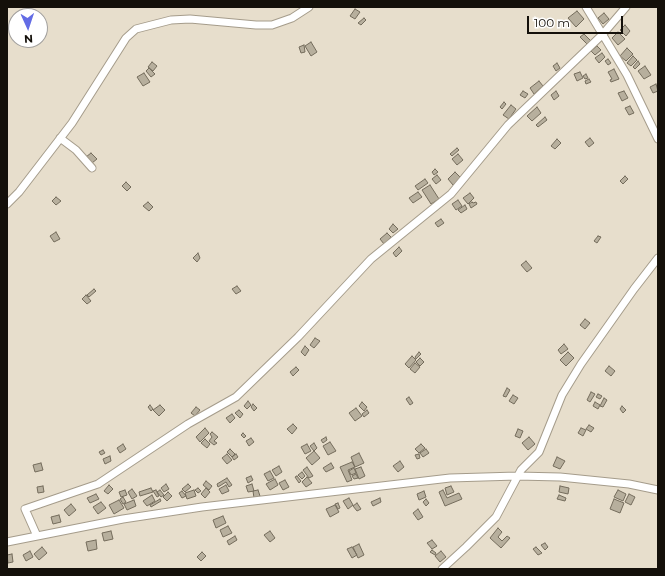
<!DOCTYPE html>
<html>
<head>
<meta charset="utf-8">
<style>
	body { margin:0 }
	#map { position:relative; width:665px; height:576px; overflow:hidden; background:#e7decc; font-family:Montserrat,sans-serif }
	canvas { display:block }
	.frame { position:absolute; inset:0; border:8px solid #14100a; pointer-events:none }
	.north { position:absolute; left:8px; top:8px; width:40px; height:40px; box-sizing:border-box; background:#fff; border:1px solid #a19f9d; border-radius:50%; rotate:177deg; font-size:11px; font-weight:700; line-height:16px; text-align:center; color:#14100a }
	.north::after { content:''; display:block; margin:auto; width:14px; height:18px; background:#636ce5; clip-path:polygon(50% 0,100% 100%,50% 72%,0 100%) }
	.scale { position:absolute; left:527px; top:16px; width:96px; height:18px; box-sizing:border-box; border:2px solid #14100a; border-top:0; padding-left:5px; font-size:12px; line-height:14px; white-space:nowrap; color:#14100a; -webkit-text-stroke:3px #fff; paint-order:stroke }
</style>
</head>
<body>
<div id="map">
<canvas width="665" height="576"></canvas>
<div class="frame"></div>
<div class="north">N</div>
<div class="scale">100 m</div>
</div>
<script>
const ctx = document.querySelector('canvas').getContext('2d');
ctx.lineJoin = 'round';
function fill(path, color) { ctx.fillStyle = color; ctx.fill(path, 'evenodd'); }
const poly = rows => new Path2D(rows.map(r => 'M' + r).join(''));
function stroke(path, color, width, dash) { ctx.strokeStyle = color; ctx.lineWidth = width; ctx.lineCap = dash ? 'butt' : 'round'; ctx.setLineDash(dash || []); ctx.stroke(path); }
const building = poly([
	[355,9,360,12,355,19,350,16,355,9],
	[577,11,584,19,576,27,568,18,577,11],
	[604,13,609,19,603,24,598,18,604,13],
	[364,18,366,20,361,25,358,23,364,18],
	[625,25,630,31,626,36,620,30,625,25],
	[618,32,625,39,618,45,612,38,618,32],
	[584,34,592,42,588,45,580,37,584,34],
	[311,42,317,52,311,56,305,46,311,42],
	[304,45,305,52,301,53,299,47,304,45],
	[597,46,601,50,595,55,591,51,597,46],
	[627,48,633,54,626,61,620,56,627,48],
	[602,53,605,57,599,63,595,58,602,53],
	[633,56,637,60,631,66,627,63,633,56],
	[608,59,611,63,608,65,605,61,608,59],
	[638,61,640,64,635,69,633,67,638,61],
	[152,62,157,66,153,71,148,67,152,62],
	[557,63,560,68,556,71,553,66,557,63],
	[645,66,651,75,644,79,638,71,645,66],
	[149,68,155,74,151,77,146,71,149,68],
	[614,69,619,79,611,82,610,80,612,79,608,72,614,69],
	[580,72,583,78,577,81,574,74,580,72],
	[144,73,150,82,143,86,137,77,144,73],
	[586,74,588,78,585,79,583,76,586,74],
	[589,79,591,82,586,84,585,81,589,79],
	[539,81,543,86,534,94,530,88,539,81],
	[656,84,658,91,653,93,650,87,656,84],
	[523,91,528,94,525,98,520,95,523,91],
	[556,91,559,96,554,100,551,95,556,91],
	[624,91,628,98,622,101,618,93,624,91],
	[504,102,506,104,502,109,500,107,504,102],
	[511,105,516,109,509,119,503,115,511,105],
	[630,106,634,113,629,115,625,108,630,106],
	[537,107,541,113,532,121,527,116,537,107],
	[545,117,547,120,538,127,536,125,545,117],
	[590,138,594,143,589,147,585,142,590,138],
	[557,139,561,143,555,149,551,146,557,139],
	[457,148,459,150,452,156,450,154,457,148],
	[91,153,97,159,92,163,86,157,91,153],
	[458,154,463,160,457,165,452,159,458,154],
	[435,169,438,172,434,175,432,172,435,169],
	[455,172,461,178,453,185,448,179,455,172],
	[437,175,441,180,436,184,432,179,437,175],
	[625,176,628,179,623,184,620,181,625,176],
	[425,179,428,183,418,190,415,186,425,179],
	[126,182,131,187,127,191,122,186,126,182],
	[430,185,439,199,431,204,422,190,430,185],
	[418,192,422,197,413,203,409,198,418,192],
	[470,193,474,198,468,204,463,198,470,193],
	[56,197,61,201,56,205,52,201,56,197],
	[458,200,462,206,456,210,452,204,458,200],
	[148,202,153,207,149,211,143,206,148,202],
	[472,202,473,203,476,202,477,204,471,208,469,204,472,202],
	[465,205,467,209,461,213,458,210,465,205],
	[441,219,444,223,438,227,435,223,441,219],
	[393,224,398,229,393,233,389,229,393,224],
	[56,232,60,239,54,242,50,236,56,232],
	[387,233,391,237,384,244,380,239,387,233],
	[598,236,601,237,597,243,594,241,598,236],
	[399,247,402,251,396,257,393,253,399,247],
	[198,253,200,258,197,262,193,258,198,253],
	[526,261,532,268,527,272,521,265,526,261],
	[237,286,241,291,236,294,232,289,237,286],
	[94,289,96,291,89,297,87,295,94,289],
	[86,295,91,301,87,304,82,299,86,295],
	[585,319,590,323,585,329,580,325,585,319],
	[315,338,320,341,314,348,310,345,315,338],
	[564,344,568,349,561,354,558,350,564,344],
	[305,346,309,350,305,356,301,352,305,346],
	[419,352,421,354,416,359,415,357,419,352],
	[568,352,574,358,566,366,560,360,568,352],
	[412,356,416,360,409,368,405,364,412,356],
	[420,358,424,362,420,366,416,362,420,358],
	[415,363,420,367,415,373,410,369,415,363],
	[609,366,615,371,611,376,605,371,609,366],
	[296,367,299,370,293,376,290,372,296,367],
	[507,388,510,390,506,397,503,396,507,388],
	[591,392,595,394,590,402,587,400,591,392],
	[598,394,602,396,600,399,596,397,598,394],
	[513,395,518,398,514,404,509,401,513,395],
	[409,397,413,403,410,405,406,399,409,397],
	[604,398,607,400,603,407,600,406,604,398],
	[248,401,251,405,247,409,244,406,248,401],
	[362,402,367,407,364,411,359,406,362,402],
	[595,402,600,405,598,409,593,406,595,402],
	[253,404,257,408,254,411,251,407,253,404],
	[150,405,153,409,151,411,148,407,150,405],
	[160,405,165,410,159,416,153,410,160,405],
	[622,406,626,410,623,413,620,409,622,406],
	[196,407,200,410,195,416,191,413,196,407],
	[356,408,362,416,355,421,349,413,356,408],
	[239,410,243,414,240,418,235,413,239,410],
	[367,410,369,413,364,417,362,414,367,410],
	[232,414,235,418,230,423,226,418,232,414],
	[293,424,297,428,292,434,287,429,293,424],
	[589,425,594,428,591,432,586,429,589,425],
	[205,428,209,433,200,442,196,437,205,428],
	[581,428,586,430,583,436,578,433,581,428],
	[518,429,523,431,520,438,515,436,518,429],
	[212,432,218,437,214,441,217,443,214,445,209,441,212,437,210,434,212,432],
	[243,433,246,436,244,438,241,435,243,433],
	[326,437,327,440,323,443,321,440,326,437],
	[529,437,535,444,528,450,522,443,529,437],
	[251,438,254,442,249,446,246,441,251,438],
	[205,439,210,444,207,448,201,443,205,439],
	[330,442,336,451,328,455,323,446,330,442],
	[314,443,317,448,314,451,310,446,314,443],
	[123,444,126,449,120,453,117,448,123,444],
	[307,444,311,451,305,454,301,447,307,444],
	[421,444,425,448,419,453,415,449,421,444],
	[230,449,235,454,232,457,227,452,230,449],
	[426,449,429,453,423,457,420,453,426,449],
	[103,450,105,453,101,455,99,452,103,450],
	[314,451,320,458,312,465,306,458,314,451],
	[359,453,364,463,355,467,351,457,359,453],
	[227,454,232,460,227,464,222,458,227,454],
	[236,454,238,457,234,460,232,457,236,454],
	[419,454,420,458,417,459,415,455,419,454],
	[110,456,111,461,105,464,103,459,110,456],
	[557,457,565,461,560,469,553,466,557,457],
	[400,461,404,467,398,472,393,466,400,461],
	[352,462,355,467,348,470,352,480,347,482,340,467,352,462],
	[41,463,43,470,35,472,33,465,41,463],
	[331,463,334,468,326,472,323,468,331,463],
	[279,466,282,472,276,476,272,470,279,466],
	[307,467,313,476,309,478,303,470,307,467],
	[361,467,365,476,359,479,355,469,361,467],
	[354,468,356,473,351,475,349,471,354,468],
	[270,471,274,478,268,481,264,474,270,471],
	[302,472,305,476,302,479,298,475,302,472],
	[356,474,358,478,354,479,352,476,356,474],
	[251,476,253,480,248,483,246,478,251,476],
	[297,476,301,481,299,483,295,477,297,476],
	[307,477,312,483,306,487,302,482,307,477],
	[227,478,232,485,229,487,226,482,218,487,217,484,227,478],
	[275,479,278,485,270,490,266,484,275,479],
	[285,480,289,487,283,490,279,483,285,480],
	[206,481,212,486,209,490,203,485,206,481],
	[166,484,169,489,164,492,161,488,166,484],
	[188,484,191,487,185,492,182,489,188,484],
	[252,484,254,491,248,492,246,486,252,484],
	[109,485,113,489,108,494,104,491,109,485],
	[226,485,229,491,222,494,219,489,226,485],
	[43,486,44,492,38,493,37,487,43,486],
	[451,486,454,492,447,495,445,488,451,486],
	[560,486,569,488,568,494,559,492,560,486],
	[151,488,153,492,140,496,139,492,151,488],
	[198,488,201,491,198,493,195,490,198,488],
	[206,488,210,492,205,498,201,494,206,488],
	[132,489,137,496,132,499,128,492,132,489],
	[125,490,127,495,121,497,119,492,125,490],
	[156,490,159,496,157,497,153,491,156,490],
	[160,490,164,495,161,497,157,492,160,490],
	[194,490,196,496,187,499,185,493,194,490],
	[258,490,260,496,254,498,253,491,258,490],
	[443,490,447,498,459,493,462,499,445,506,439,492,443,490],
	[618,490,626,494,623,501,614,497,618,490],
	[182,491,186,496,182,498,179,493,182,491],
	[424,491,426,497,419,500,417,494,424,491],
	[168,492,172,496,167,501,163,497,168,492],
	[96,494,99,499,90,503,87,498,96,494],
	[629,494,635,497,631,505,625,502,629,494],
	[152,495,155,501,147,506,143,501,152,495],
	[559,495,566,498,565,501,557,499,559,495],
	[123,497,126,502,123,504,120,499,123,497],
	[349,498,353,505,348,509,343,501,349,498],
	[380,498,381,502,373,506,371,502,380,498],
	[160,499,161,501,151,507,150,505,160,499],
	[426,499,429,503,426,506,423,502,426,499],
	[614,499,624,503,620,513,610,509,614,499],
	[119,500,124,508,114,514,109,505,119,500],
	[134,500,136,506,127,510,124,504,134,500],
	[101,502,106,508,98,514,93,507,101,502],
	[338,503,340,508,338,509,335,504,338,503],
	[357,503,361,509,357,511,353,506,357,503],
	[71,504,76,510,69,516,64,510,71,504],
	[335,505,339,512,330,517,326,509,335,505],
	[418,509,423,517,418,520,413,513,418,509],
	[59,515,61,522,53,524,51,517,59,515],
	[223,516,226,523,216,528,213,520,223,516],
	[228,526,232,533,223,537,220,530,228,526],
	[498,528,502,532,498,537,502,541,507,536,510,538,501,548,490,538,498,528],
	[111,531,113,539,104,541,102,533,111,531],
	[270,531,275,538,270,542,264,535,270,531],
	[235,536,237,540,229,545,227,541,235,536],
	[96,540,97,549,88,551,86,542,96,540],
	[432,540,437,546,432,549,427,543,432,540],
	[545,543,548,547,545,550,541,545,545,543],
	[359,544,364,555,358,558,353,547,359,544],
	[42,547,47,553,39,560,34,554,42,547],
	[352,547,357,555,352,558,347,549,352,547],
	[536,547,542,553,538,555,533,549,536,547],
	[432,550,436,553,435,555,430,552,432,550],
	[30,551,33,557,26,561,23,555,30,551],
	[441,551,446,557,440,562,435,556,441,551],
	[202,552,206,556,201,561,197,557,202,552],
	[12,554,13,562,8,563,7,555,12,554]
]);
const minor = poly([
	[586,7,627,75,658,139],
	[60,138,76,150,92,168],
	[7,204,19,192,72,123,126,38,136,29,171,20,190,19,256,25,272,25,292,18,309,7],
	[37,536,25,509,98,484,188,424,236,397,298,337,371,259,451,194,508,125,602,35,626,7],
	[7,542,123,519,202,507,450,478,517,476,560,477,629,484,658,490],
	[442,569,466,547,496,517,521,470,539,452,562,395,581,364,634,289,658,258]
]);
fill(building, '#b7af9d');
stroke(building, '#746c5c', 1);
stroke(minor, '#a59c8b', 9);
stroke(minor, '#fff', 7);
</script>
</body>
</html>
